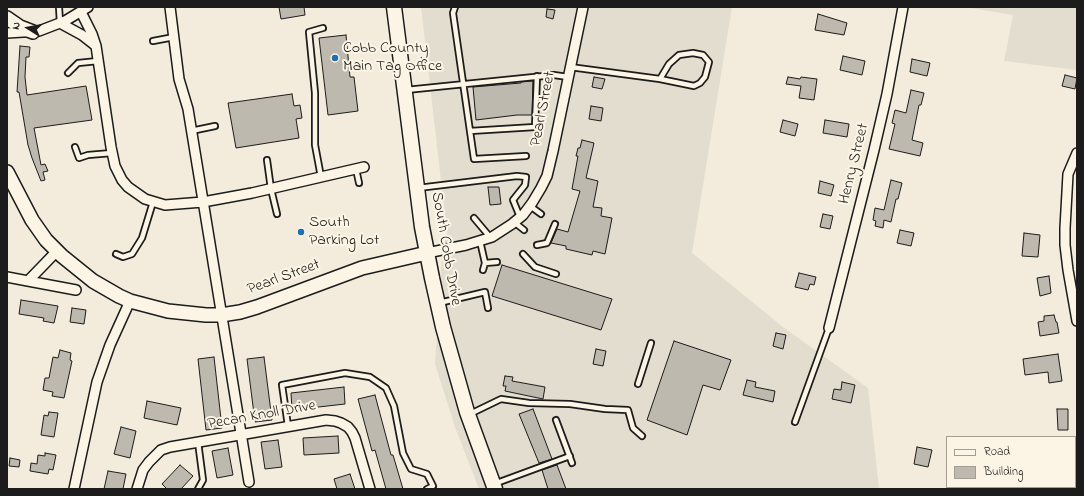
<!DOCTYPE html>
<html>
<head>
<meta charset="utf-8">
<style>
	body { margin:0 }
	#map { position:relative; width:1084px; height:496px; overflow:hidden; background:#f3ecdd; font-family:"Indie Flower",sans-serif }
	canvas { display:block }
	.frame { position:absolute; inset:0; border:8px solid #1c1c1c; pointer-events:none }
	.legend { position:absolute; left:946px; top:436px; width:130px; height:52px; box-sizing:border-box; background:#fcf5e5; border:1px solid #a29e95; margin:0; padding:5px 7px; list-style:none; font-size:12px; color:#1c1c1c }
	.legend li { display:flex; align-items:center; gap:8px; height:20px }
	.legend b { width:20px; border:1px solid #a29e95 }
	.north { position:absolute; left:8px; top:8px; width:40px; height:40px; -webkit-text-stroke:3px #fcf5e5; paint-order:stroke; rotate:281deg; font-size:11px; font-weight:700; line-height:16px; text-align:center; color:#1c1c1c }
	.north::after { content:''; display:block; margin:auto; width:14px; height:18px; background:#1c1c1c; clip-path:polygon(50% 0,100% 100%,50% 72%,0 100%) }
</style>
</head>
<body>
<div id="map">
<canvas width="1084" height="496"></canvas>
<div class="frame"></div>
<ul class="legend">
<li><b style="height:5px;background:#fcf5e5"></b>Road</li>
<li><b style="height:11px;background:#beb9ae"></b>Building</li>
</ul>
<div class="north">N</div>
</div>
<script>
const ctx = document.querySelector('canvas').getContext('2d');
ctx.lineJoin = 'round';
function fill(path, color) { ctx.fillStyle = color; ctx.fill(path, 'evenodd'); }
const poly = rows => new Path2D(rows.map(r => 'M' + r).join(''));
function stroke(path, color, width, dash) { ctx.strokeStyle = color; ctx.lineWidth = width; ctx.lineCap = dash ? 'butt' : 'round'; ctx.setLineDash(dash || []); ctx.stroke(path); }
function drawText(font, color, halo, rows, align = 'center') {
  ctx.font = font + ' "Indie Flower",sans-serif'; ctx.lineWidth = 4; ctx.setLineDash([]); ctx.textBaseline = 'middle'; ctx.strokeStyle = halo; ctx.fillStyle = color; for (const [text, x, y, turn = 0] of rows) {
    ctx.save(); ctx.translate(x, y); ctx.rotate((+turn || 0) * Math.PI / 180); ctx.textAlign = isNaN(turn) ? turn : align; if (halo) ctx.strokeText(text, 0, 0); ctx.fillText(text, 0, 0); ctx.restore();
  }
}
const built = poly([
	[421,7,732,7,692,253,783,327,868,388,879,489,479,489,455,427,435,364,442,254,447,233],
	[965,7,1077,7,1077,70,1004,61,1013,15]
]);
const building = poly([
	[279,7,304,7,305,15,281,19,279,7],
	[547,9,555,10,553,19,546,17,547,9],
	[818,14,847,23,844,35,815,30,818,14],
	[346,35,350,77,354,77,358,111,328,115,319,38,346,35],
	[20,46,30,47,29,57,26,57,25,77,27,95,86,86,92,120,34,128,41,165,45,164,48,171,43,172,45,180,41,181,32,158,28,145,19,92,17,92,20,46],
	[843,56,865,61,862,75,840,70,843,56],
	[912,59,930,63,927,76,910,72,912,59],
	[1065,75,1077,78,1075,89,1062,86,1065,75],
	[594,77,605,79,602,89,592,87,594,77],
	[788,77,800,79,801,77,817,79,814,100,799,98,801,86,786,84,788,77],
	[533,81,532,115,517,115,476,120,473,87,521,83,521,82,533,81],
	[911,90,924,93,921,105,919,105,912,140,923,143,920,156,889,149,895,124,892,123,895,110,906,113,911,90],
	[292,94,294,106,300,105,302,118,296,119,299,138,236,148,228,103,292,94],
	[591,106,603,108,601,121,589,119,591,106],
	[783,120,798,124,795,136,780,132,783,120],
	[825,120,849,124,847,137,823,133,825,120],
	[582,140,594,143,586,178,598,181,593,207,602,208,601,216,612,218,605,254,593,251,592,255,566,249,566,246,551,243,557,229,568,232,580,191,572,189,578,156,576,156,578,148,580,148,582,140],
	[891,180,902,183,898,199,896,199,891,222,884,220,883,228,875,226,876,221,873,220,875,208,884,210,891,180],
	[820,181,834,185,831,196,818,193,820,181],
	[488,187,499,187,501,204,490,205,488,187],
	[823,214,833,216,830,229,820,227,823,214],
	[900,230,914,233,911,246,897,243,900,230],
	[1024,233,1040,235,1038,257,1022,256,1024,233],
	[502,265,612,299,601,330,492,296,502,265],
	[799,273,816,277,814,285,810,284,808,290,795,287,799,273],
	[1049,276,1051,293,1040,296,1037,278,1049,276],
	[21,300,58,306,54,323,43,321,44,318,19,314,21,300],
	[72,308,86,310,84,324,70,322,72,308],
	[1054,315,1056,322,1057,322,1059,333,1040,336,1038,322,1044,321,1044,316,1054,315],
	[776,333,786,335,783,349,773,346,776,333],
	[674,341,731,360,720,390,703,385,687,435,647,420,674,341],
	[596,349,606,351,603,366,593,364,596,349],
	[60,350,71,353,70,360,72,361,64,398,52,396,53,392,43,390,45,378,49,378,53,357,58,358,60,350],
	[1058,354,1062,381,1049,383,1048,372,1025,375,1023,359,1058,354],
	[214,357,222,428,206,430,198,359,214,357],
	[264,357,272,420,255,422,247,359,264,357],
	[505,376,513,377,512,381,545,387,543,399,505,391,506,386,503,386,505,376],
	[747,380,756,382,755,387,775,391,773,402,743,395,747,380],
	[842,382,855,385,851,403,832,399,834,389,841,390,842,382],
	[344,387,345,404,292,410,291,393,344,387],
	[375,395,391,455,393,455,403,489,386,489,375,450,372,451,358,399,375,395],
	[147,401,181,408,177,425,144,418,147,401],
	[533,409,552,459,539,463,519,414,533,409],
	[1057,409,1068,409,1068,430,1058,430,1057,409],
	[49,412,58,413,54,437,41,435,44,415,48,416,49,412],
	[121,427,136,431,130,458,114,454,121,427],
	[338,436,339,453,304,455,303,438,338,436],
	[278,440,282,467,265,469,261,442,278,440],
	[917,447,932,450,928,467,914,464,917,447],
	[228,448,233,475,217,478,212,451,228,448],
	[45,453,56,455,53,470,49,469,48,474,30,471,31,463,37,464,38,455,45,456,45,453],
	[10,458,20,460,19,467,9,466,10,458],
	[180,465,193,476,181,489,167,489,162,484,180,465],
	[557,465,566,489,548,489,542,470,557,465],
	[108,471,126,474,123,489,104,489,108,471],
	[350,474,355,489,337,489,334,479,350,474]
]);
const lane = poly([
	[59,7,60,23],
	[455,7,453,13,474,159,526,156],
	[153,41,174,37],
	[570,67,660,79,694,86,700,83,705,77,709,62,703,55,693,53,679,55,669,64,660,79],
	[68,73,78,63,98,61],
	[406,90,554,75,568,77],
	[191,131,215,126],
	[470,131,535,127,537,76],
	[75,147,79,158,88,155,112,153],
	[267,160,271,189,277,214],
	[356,169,359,183],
	[321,177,315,145,315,93,309,32,323,28],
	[418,188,517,176,526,177,525,185,513,200,520,217],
	[530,206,541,214],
	[474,218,490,237],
	[514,222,524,230],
	[480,241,485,263,483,270],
	[537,245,547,243,555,224],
	[116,254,123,257,132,254,142,238,153,202],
	[523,254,535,267,556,274],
	[485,263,497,262],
	[439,303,485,292,488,308],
	[638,384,651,343],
	[470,414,501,399,529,403,570,404,605,409,628,410,633,428,642,436],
	[556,420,572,463],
	[795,422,829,328],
	[288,426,282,385,345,373,370,377,386,388,394,406,403,453,411,469,427,474,433,486,427,489],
	[198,442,203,480,198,489],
	[494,484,570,456]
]);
const street = poly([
	[170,7,179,79,188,109,249,482],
	[81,12,92,34,96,46,111,147,115,166,122,180,128,187,145,199,165,205,203,202,252,193,364,167],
	[60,23,82,35,96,46],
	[7,33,39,31,65,21,88,7],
	[1077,153,1068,174,1065,228,1065,245,1068,270,1077,321],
	[427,253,466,245,492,237,512,224,523,215,532,203,541,188,547,176,553,151,583,7],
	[7,277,28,281,57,251],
	[28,281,76,290],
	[829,328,874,150,887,94,903,7],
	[998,487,1011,489],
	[74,489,97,382,110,345,130,301],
	[137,489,143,470,149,462,161,450,170,447,326,420,335,421,341,423,348,427,352,432,355,438,370,489]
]);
const secondary = poly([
	[7,18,20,27,33,32],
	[7,172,32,220,46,240,62,256,93,281,119,296,130,301,168,311,206,315,221,315,240,312,257,307,362,268,427,253]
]);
const primary = poly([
	[394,7,422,227,432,278,443,327,467,412,495,489]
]);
const markers = [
	[335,58,4,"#1f6fb2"],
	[301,232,4,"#1f6fb2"]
];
const poiNames = [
	["Cobb County",343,49],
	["Main Tag Office",343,67],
	["South",309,223],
	["Parking Lot",309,241]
];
const streetNames = [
	["Pearl Street",544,109,-79],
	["Henry Street",855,164,-76],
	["South Cobb Drive",445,249,80],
	["Pearl Street",284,278,-20],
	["Pecan Knoll Drive",262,416,-10]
];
fill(built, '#e3ddcf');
fill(building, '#beb9ae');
stroke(building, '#1c1c1c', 1);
stroke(lane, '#1c1c1c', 8);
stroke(street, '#1c1c1c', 12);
stroke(secondary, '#1c1c1c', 16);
stroke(primary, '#1c1c1c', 17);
stroke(lane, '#fcf5e5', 4.5);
stroke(street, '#fcf5e5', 9);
stroke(secondary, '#fcf5e5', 13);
stroke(primary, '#fcf5e5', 14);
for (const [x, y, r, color] of markers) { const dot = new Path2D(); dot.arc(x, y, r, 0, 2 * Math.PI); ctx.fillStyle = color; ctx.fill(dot); stroke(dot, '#fcf5e5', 1.5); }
drawText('16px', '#1c1c1c', '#fcf5e5', poiNames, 'left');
drawText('16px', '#1c1c1c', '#fcf5e5', streetNames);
</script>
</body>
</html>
